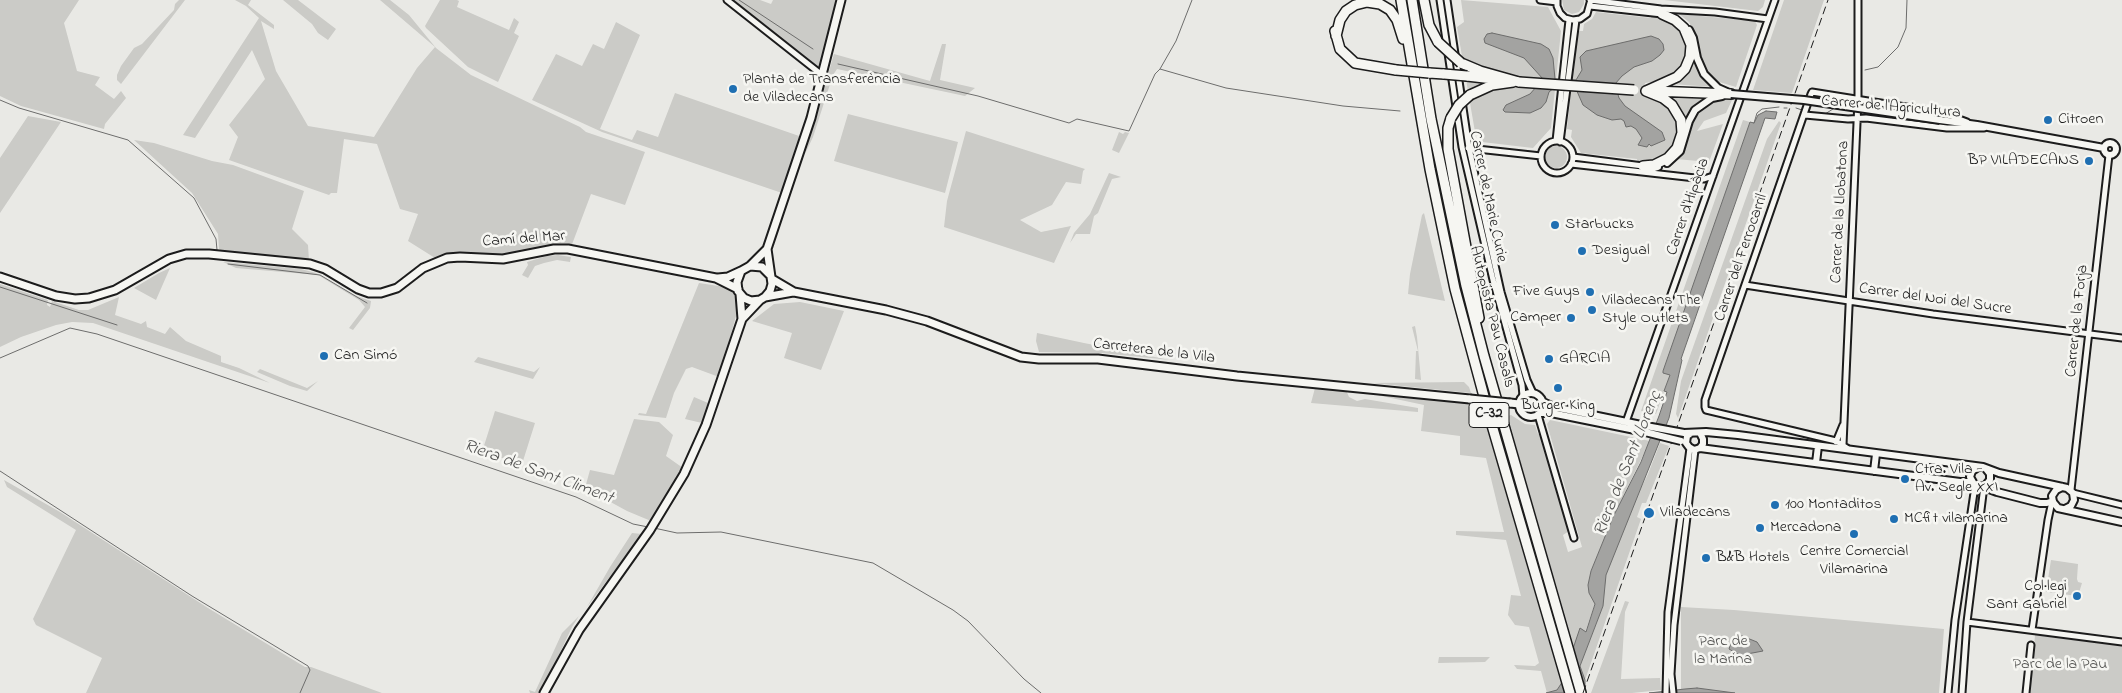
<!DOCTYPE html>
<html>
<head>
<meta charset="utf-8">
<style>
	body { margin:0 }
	canvas { display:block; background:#e9e9e5 }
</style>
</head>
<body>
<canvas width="2122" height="693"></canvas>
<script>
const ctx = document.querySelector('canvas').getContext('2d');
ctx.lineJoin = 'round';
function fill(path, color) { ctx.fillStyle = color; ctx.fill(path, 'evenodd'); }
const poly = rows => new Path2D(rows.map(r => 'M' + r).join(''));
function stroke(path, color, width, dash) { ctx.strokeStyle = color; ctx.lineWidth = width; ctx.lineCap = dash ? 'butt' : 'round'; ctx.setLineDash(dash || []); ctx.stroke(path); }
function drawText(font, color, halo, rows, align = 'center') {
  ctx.font = font + ' "Indie Flower",sans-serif'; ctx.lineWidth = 5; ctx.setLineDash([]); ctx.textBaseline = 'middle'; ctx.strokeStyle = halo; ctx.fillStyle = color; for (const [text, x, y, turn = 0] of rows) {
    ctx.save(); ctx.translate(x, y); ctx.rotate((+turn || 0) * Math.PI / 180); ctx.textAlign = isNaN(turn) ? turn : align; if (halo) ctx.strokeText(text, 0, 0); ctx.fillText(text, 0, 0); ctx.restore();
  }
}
const green = poly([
	[0,0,79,0,64,23,77,71,100,77,95,85,114,99,121,91,126,98,105,124,104,129,21,106,0,96],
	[179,0,185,0,121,84,117,80,117,75,121,66,134,48,142,44,174,10,175,4],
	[235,0,251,0,248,5,274,25,274,29,261,21,276,71,308,126,374,137,417,68,435,47,380,0,390,0,409,15,436,48,471,75,580,127,586,132,645,152,625,205,591,194,571,247,542,246,515,254,494,257,466,253,435,258,408,241,418,214,400,209,377,144,344,139,337,193,331,193,329,195,229,160,238,137,229,125,265,79,252,50,195,138,183,135,259,18,246,6],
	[283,0,298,0,336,29,328,40,318,33,312,24],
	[440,0,457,0,459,1,457,7,509,30,514,18,519,22,514,33,519,36,498,82,468,67,426,28,425,26],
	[733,0,760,0,771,4,773,0,837,0,819,68,757,21],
	[1461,0,1548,7,1561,31,1551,128,1533,148,1482,142,1480,132,1475,132,1457,27,1464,22],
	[1562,0,1584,0,1584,4,1579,12,1572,14,1564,10],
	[1664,0,1765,0,1763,7,1758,11],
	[1784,0,1824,0,1792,93,1753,90],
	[1596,12,1651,18,1652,14,1676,22,1687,40,1685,61,1675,74,1663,80,1645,83,1645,95,1665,101,1677,121,1678,135,1671,152,1648,163,1638,163,1637,159,1581,153,1571,137,1572,130,1567,129,1577,31,1583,31,1584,24,1592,19],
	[1679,14,1755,21,1757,25,1736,87,1716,81,1706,72,1699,57,1695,34,1689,22],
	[616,22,640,35,600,129,632,140,637,130,658,137,675,93,802,137,782,193,602,132,532,100,556,54,582,66,593,44,604,49],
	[942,44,946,44,940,80,975,88,965,96,837,69,833,75,813,137,805,154,834,54,930,81],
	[1694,57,1702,75,1714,87,1671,84],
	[1665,95,1708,98,1698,106,1684,134],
	[1723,99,1732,100,1726,113,1704,121,1697,131,1723,124,1709,162,1676,159,1686,143,1690,125,1701,110,1712,102],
	[848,114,958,142,945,193,834,161],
	[28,116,61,122,0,213,0,158],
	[1743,120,1750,122,1664,370,1671,372,1656,414,1641,411],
	[1779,121,1781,123,1678,418,1676,414,1681,381,1767,139],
	[966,131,1085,169,1083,171,1081,184,1066,182,1052,205,1020,220,1041,232,1071,226,1054,263,944,227,947,201],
	[1119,132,1123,134,1125,132,1129,133,1119,153,1112,150],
	[134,140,154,143,212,161,233,165,304,191,292,229,308,245,309,261,223,252,219,249,218,234,192,193],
	'1545 157a11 11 0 1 1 22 0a11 11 0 1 1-22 0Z',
	[1109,173,1121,177,1112,179,1098,213,1094,216,1090,234,1076,234,1070,243,1074,233,1090,214],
	[1424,213,1445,301,1408,294,1410,274,1422,215],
	[558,255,571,257,570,262,557,260,544,263,535,266,528,278,522,275,528,265,527,262,547,256],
	[223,262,301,269,316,273,356,296,371,301,370,308,353,330,349,328,365,307,359,300,318,275,236,268],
	[170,268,156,300,134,288,159,273],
	[699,283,725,287,734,293,738,309,719,377,692,367,686,369,674,393,666,418,638,415,639,413,646,414],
	[0,284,48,300,47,305,50,307,52,301,79,310,88,310,119,297,115,315,141,324,146,321,147,327,165,334,170,327,186,341,221,356,221,362,239,368,270,383,93,323,72,322,56,325,21,337,0,347],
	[800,302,844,311,821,370,784,358,792,333,752,321,774,304],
	[1415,326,1417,337,1421,380,1415,379,1416,351,1418,351,1412,327],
	[1037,333,1084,343,1170,360,1102,353,1039,352,1036,341],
	[478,357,534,372,540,367,533,379,474,362],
	[260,369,307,388,318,381,307,391,290,386,257,372],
	[1464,382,1469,387,1471,393,1372,383],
	[1315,388,1346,390,1349,397,1357,401,1365,399,1418,408,1418,412,1311,403],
	[1363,392,1480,404,1561,684,1558,690,1547,693,1541,671,1517,669,1514,665,1535,666,1539,663,1529,627,1515,625,1508,615,1511,595,1521,596,1506,540,1456,535,1456,531,1504,532,1486,458,1460,455,1460,436,1421,431,1424,405],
	[694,397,708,403,702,423,685,419],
	[495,411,535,423,522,464,482,452],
	[1511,415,1525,424,1535,425,1538,434,1541,434,1569,531,1563,535,1568,552,1582,547,1547,424,1550,420,1650,441,1613,517,1591,571,1588,585,1589,593,1595,603,1585,633,1580,629,1574,646,1519,457,1508,416],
	[634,419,659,422,673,435,666,456,683,468,651,521,627,511,585,488,590,470,614,475],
	[1660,443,1669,446,1646,503,1642,503,1637,517,1641,519,1585,680,1580,666,1603,606,1602,579,1619,532,1648,474],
	[4,480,60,512,208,608,305,667,311,667,382,693,86,693,102,658,36,625,33,619,76,530,7,487],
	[632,533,642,534,587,607,610,567],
	[2051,560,2078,564,2077,579,2078,582,2082,583,2078,596,2046,592],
	[1625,601,1629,602,1625,612,1621,679,1660,678,1661,690,1632,693,1591,693],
	[1681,607,1734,610,1944,629,1939,693,1681,693],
	[579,616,572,627,541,693,530,693,529,690,535,692,562,633],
	[2035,635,2122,646,2122,693,2030,693],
	[1439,657,1490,657,1485,662,1438,663]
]);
const water = poly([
	[1492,33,1541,44,1549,49,1553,58,1555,79,1576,80,1582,70,1580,57,1586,51,1651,36,1659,39,1663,44,1664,50,1660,55,1652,61,1634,67,1622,76,1615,84,1619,98,1625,106,1662,132,1665,140,1651,146,1649,144,1647,147,1638,145,1642,138,1636,129,1631,126,1626,127,1624,121,1621,119,1612,120,1597,115,1583,105,1576,89,1555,87,1549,92,1546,102,1541,108,1530,113,1505,112,1503,110,1506,105,1530,94,1543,79,1524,58,1485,43,1484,39,1487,34,1492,33],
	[1766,111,1777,112,1775,119,1765,118,1681,359,1682,360,1669,418,1606,575,1603,606,1580,666,1585,680,1585,693,1546,693,1557,690,1561,684,1580,628,1586,632,1595,604,1589,593,1588,585,1591,571,1613,517,1641,462,1659,416,1667,392,1664,391,1670,375,1663,373,1663,371,1750,122,1754,123,1758,115,1766,111],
	[1742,636,1757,642,1763,651,1747,654,1749,665,1745,664,1741,656,1729,649,1732,640,1741,641,1742,636],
	[1697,688,1735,693,1649,693,1685,689,1697,688]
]);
const stream = poly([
	[739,0,813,49],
	[838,64,978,96,1069,123,1077,119,1129,131,1155,74,1160,69,1226,88,1343,106,1400,111],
	[1160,69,1176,41,1192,0],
	[1865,70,1878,67,1898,47,1906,28,1907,0],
	[0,100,19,108,128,140,194,198,216,239,217,250],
	[1784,108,1787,108],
	[1796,108,1802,110],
	[1816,113,1825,114,1833,109],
	[1754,123,1757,113,1762,109,1779,107],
	[228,264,320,275,367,303],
	[0,287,117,325],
	[0,358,70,328,97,334,576,497,633,524,648,527],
	[0,471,192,596,308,666,310,670,300,693],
	[654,528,677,533,721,532,873,563,953,610,968,621,1024,679,1041,693]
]);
const minor = poly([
	[727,0,822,75],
	[1440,0,1462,147,1493,280,1522,385,1523,396],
	[1447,0,1469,148,1501,292,1527,380,1533,393],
	[1540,0,1557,2],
	[1557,0,1557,6,1560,13,1565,18,1573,20,1580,19,1587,14,1590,3],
	[1590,0,1661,9,1715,12,1768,19],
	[1590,6,1662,14],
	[1805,115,1848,119,1866,118,1947,128,1984,128],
	[1556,141,1569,20],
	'1541 157a16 16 0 1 1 32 0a16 16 0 1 1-32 0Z',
	[1560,142,1576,20],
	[1468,148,1541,156],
	[1573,157,1643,166],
	[1571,164,1704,179,1713,176],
	[1745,285,1933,314,2122,338],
	[1538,415,1574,538],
	[1626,422,1775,0],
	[1836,442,1843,425],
	[1843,445,1858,100,1858,0],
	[1847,448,1836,441,1706,410,1705,407,1705,400,1723,348,1811,94,1812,92,1943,113,1967,122],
	[2071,490,2109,155],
	[2073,493,2122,505],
	[1967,622,2122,642],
	[2032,630,2048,520,2051,506,2053,502],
	[1666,693,1668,612,1690,448],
	[1673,693,1671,674,1674,625,1695,450],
	[1948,693,1955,620,1975,486],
	[1962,693,1967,622,1984,486],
	[2026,693,2031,645]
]);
const tertiary = poly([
	[1689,30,1693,38,1697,58,1704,74,1718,88,1727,92],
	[1940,120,1977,125,2104,148],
	'2104 149a6 6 0 1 1 12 0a6 6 0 1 1-12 0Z',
	[1667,163,1680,151,1689,121,1695,110,1712,98,1722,96],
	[1645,171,1658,167],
	'1519 405a12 12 0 1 1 24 0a12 12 0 1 1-24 0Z',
	[1543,402,1554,407,1646,426],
	[1540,413,1551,413,1645,432],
	[1684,433,1706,432,1738,435,1983,467,1999,473,2067,488,2073,493,2074,500,2071,506,2065,509],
	[1691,433,1687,436,1686,443,1689,447,1694,450,1700,448,1703,444,1703,439,1700,433],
	[1700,448,1960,482,1971,482],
	[1816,463,1818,446],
	[1978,467,1972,471,1970,477,1974,484,1979,487,1985,486,1990,480,1990,474,1986,469],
	[1874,471,1876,454],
	[1986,485,1989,489,1997,492,2040,503,2047,503,2053,501],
	[2062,487,2056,490,2052,496,2053,502,2058,508,2122,522]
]);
const secondary = poly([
	[750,266,762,267,769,274],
	[0,277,56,296,75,299,89,298,115,290,169,259,186,254,209,254,310,264,325,269,358,289,369,293,381,293,397,288,423,268,447,258,460,257,503,259,554,249,568,249,716,278,738,289],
	[718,278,728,277,741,271],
	[772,279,794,292,886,310,927,321,1021,357,1039,359,1098,359,1237,376,1470,399],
	[740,294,742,319],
	[765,297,770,291,772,284,767,249,811,118,841,0],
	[760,300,751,301,744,298,738,291,737,282,741,271,750,266,767,249],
	[1510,403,1519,404],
	[544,693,579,630,650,530,684,474,706,425,742,319,760,300,765,297,793,292]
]);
const motorway = poly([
	[1401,0,1430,169,1455,289,1489,415,1570,693],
	[1412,0,1431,119,1466,286,1484,356,1581,693],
	[1424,0,1429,25,1438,42],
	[1335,31,1340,49,1355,63,1396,70],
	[1336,36,1340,20,1346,11,1355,5,1367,2,1380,4,1390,10,1397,20,1403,39],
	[1461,63,1480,71,1519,82],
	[1429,73,1444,74],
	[1467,76,1493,79],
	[1646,91,1677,77,1685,69,1690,57,1691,45,1684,28,1675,20,1662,14],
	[1653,91,1731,94],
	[1470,95,1492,85,1513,82],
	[1451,118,1448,128,1448,149,1479,318],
	[1643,166,1654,165,1668,158,1677,148,1682,133,1681,120,1672,105,1663,98,1646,91]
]);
const rail = poly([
	[1583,693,1828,0]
]);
const tertiaryBridge = poly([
	[1731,94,1804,100,1940,120],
	[1646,426,1684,433],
	[1645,432,1681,441]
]);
const secondaryBridge = poly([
	[1470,399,1510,403]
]);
const motorwayBridge = poly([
	[1438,42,1461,63],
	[1396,70,1429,73],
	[1444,74,1467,76],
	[1519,82,1634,90],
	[1451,118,1459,105,1470,95]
]);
const markers = [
	[733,89,5,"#1f6fb2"],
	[2048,120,5,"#1f6fb2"],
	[2089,161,5,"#1f6fb2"],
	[1555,225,5,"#1f6fb2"],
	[1582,251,5,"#1f6fb2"],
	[1590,292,5,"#1f6fb2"],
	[1592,310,5,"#1f6fb2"],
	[1571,318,5,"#1f6fb2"],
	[324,356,5,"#1f6fb2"],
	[1549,359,5,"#1f6fb2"],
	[1558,388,5,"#1f6fb2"],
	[1905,479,5,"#1f6fb2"],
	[1775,505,5,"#1f6fb2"],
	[1649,513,6,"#1f6fb2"],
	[1894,519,5,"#1f6fb2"],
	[1760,528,5,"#1f6fb2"],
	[1854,534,5,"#1f6fb2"],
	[1706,558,5,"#1f6fb2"],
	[2077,596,5,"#1f6fb2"]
];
const shields = [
	[1489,415,40]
];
const shieldNames = [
	["C-32",1489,415]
];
const poiNames = [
	["Planta de Transferència",743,80],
	["de Viladecans",743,98],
	["Citroen",2058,120],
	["BP VILADECANS",2079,161,"right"],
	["Starbucks",1565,225],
	["Desigual",1592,251],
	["Five Guys",1580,292,"right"],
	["Viladecans The",1602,301],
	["Style Outlets",1602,319],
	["Camper",1561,318,"right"],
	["Can Simó",334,356],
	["GARCIA",1559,359],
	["Burger King",1558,406,"center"],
	["Ctra. Vila -",1915,470],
	["Av. Segle XXI",1915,488],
	["100 Montaditos",1785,505],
	["Viladecans",1660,513],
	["MCfit vilamarina",1904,519],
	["Mercadona",1770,528],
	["Centre Comercial",1854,552,"center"],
	["Vilamarina",1854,570,"center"],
	["B&B Hotels",1716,558],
	["Col·legi",2067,587,"right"],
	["Sant Gabriel",2067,605,"right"]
];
const streetNames = [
	["Carrer de l'Agricultura",1891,108,5],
	["Carrer de Marie Curie",1487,197,78],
	["Carrer d'Hipàcia",1689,207,-71],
	["Carrer de la Llobatona",1841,212,-87],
	["Camí del Mar",524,240,-4],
	["Carrer del Ferrocarril",1742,258,-71],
	["Carrer del Noi del Sucre",1935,300,8],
	["Autopista Pau Casals",1491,317,76],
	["Carrer de la Forja",2078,321,-84],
	["Carretera de la Vila",1154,352,7]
];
const parkNames = [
	["Parc de",1723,642],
	["la Marina",1723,660],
	["Parc de la Pau",2060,665]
];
const waterNames = [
	["Riera de Sant Llorenç",1629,464,-68],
	["Riera de Sant Climent",538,473,20]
];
fill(green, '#cbcbc7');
fill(water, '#a3a3a1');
stroke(water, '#6d6d6c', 1);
stroke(stream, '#6d6d6c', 1);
stroke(minor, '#1c1c1c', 9);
stroke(tertiary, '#1c1c1c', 10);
stroke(secondary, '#1c1c1c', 11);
stroke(motorway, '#1c1c1c', 12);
stroke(minor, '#f6f6f2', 5);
stroke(tertiary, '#f6f6f2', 6);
stroke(secondary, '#f6f6f2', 7);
stroke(motorway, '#f6f6f2', 9);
stroke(rail, '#1c1c1c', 1, [8, 4]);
stroke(tertiaryBridge, '#1c1c1c', 10, []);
stroke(secondaryBridge, '#1c1c1c', 11, []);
stroke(motorwayBridge, '#1c1c1c', 12, []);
stroke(tertiaryBridge, '#f6f6f2', 6);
stroke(secondaryBridge, '#f6f6f2', 7);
stroke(motorwayBridge, '#f6f6f2', 9);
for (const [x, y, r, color] of markers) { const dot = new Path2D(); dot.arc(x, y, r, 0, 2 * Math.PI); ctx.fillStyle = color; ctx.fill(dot); stroke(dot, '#f6f6f2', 2); }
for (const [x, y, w] of shields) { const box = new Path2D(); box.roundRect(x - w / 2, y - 12.5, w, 25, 4); ctx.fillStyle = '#f6f6f2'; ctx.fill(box); stroke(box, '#1c1c1c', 1); }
drawText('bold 15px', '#1c1c1c', null, shieldNames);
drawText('16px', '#1c1c1c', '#f6f6f2', poiNames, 'left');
drawText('16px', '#1c1c1c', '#f6f6f2', streetNames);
drawText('16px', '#51514f', '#f6f6f2', parkNames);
drawText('italic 18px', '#525251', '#f6f6f2', waterNames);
</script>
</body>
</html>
